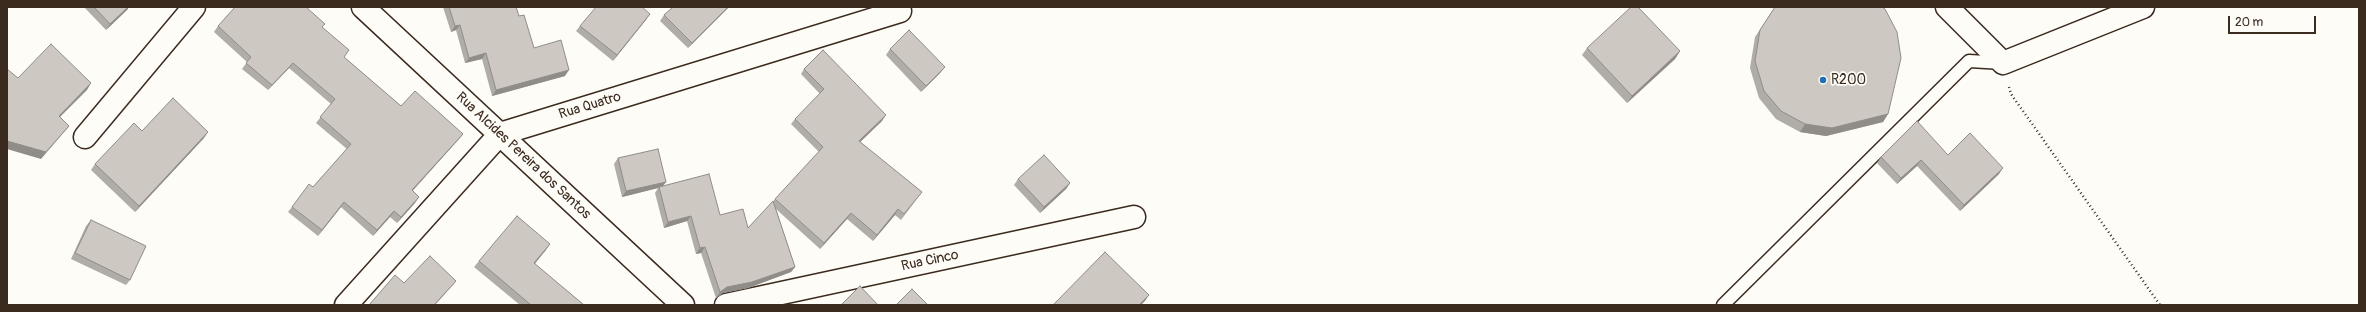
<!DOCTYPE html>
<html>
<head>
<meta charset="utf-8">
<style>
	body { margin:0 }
	#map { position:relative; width:2366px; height:312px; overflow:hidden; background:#fdfcf7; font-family:Pangolin,sans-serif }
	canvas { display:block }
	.frame { position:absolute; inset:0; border:8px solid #3b2a1e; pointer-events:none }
	.scale { position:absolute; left:2228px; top:16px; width:88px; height:18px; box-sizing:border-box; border:2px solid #3b2a1e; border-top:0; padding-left:5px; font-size:12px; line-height:14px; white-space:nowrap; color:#3b2a1e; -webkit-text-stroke:3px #fdfcf7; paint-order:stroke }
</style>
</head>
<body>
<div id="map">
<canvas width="2366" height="312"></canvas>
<div class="frame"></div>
<div class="scale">20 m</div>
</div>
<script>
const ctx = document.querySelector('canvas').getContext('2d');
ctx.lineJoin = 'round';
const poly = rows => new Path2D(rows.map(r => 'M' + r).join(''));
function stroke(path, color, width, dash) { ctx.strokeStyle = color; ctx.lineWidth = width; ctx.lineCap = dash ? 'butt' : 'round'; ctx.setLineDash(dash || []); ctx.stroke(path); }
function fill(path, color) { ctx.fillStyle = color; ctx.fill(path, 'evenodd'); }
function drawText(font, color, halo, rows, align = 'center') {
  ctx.font = font + ' Pangolin,sans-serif'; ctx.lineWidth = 3.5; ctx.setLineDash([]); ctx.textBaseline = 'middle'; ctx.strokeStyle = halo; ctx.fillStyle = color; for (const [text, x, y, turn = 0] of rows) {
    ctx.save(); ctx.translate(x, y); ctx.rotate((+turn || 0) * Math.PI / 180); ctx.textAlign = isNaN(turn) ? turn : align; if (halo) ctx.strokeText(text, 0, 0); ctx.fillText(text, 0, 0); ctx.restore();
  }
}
const path = poly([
	[2009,87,2011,94,2160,305]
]);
const lane = poly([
	[1723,305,1969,61,2003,63]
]);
const street = poly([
	[363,7,683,305],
	[1947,7,2003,63,2143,7],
	[85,137,194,7],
	[346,305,500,134,900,11],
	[726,305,1134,217]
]);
const wall = poly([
	[84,7,129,7,127,10,106,30],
	[443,7,516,7,519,16,534,48,565,76,492,96,482,59,465,63,456,30,451,32],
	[673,7,729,7,688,48,660,21,664,15],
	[1775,7,1888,114,1883,122,1826,136,1800,132,1776,119,1759,98,1750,68,1755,37],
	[650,14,613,61,576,31,580,26],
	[325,24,322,27,344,57,401,106,463,134,459,139,412,191,415,203,397,223,390,217,373,236,341,207,318,236,288,212,292,207,313,187,347,149,316,123,331,104,289,68,268,90,242,69,247,62,214,32,218,26],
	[1587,48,1680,51,1675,59,1627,103,1582,55],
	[890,49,945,67,940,73,921,92,886,55],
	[804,69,882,121,860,142,922,192,901,220,895,215,873,241,847,219,820,249,776,209,795,267,791,272,748,288,723,293,716,298,701,253,696,254,687,221,664,228,655,193,658,188,622,197,614,164,618,158,666,182,663,186,720,215,748,228,819,152,791,124,795,119,820,94,801,74],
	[142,131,204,138,135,212,91,170,95,164],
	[1948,155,1999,174,1960,211,1917,166,1897,184,1877,163,1881,157],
	[1018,179,1070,183,1066,189,1040,213,1014,185],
	[91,220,130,280,126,285,71,259,86,226],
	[550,244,535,264,584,305,520,305,474,267,479,261]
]);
const shadedWall = poly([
	[128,7,129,7,127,10,106,30,110,24],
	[728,7,729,7,688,48,692,43],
	[650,14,646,20,613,61,617,55],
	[460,25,456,30,451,32,455,26],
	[1680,51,1675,59,1627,103,1632,96],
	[486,53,482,59,465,63,469,58],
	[293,63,289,68,268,90,272,85],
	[945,67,940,73,921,92,926,86],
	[569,70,565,76,492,96,496,90],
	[91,83,87,90,54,123,59,116],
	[1888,114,1883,122,1826,136,1800,132,1805,124],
	[886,115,882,121,855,147,859,141],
	[69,126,64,132,41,159,7,149,7,141],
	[208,132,204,138,135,212,139,206],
	[463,134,459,139,408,196,412,190],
	[1921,160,1917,166,1897,184,1901,178],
	[2003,168,1999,174,1960,211,1964,205],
	[666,182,662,187,659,187,658,188,622,197,626,191],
	[1070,183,1066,189,1040,213,1044,207],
	[419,197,415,203,397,223,401,217],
	[344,202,341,207,318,236,322,230],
	[898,209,895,215,873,241,877,235],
	[394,211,390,217,373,236,377,230],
	[851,213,847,219,820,249,824,243],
	[691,216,687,221,664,228,668,222],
	[550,244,546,250,530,269,534,263],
	[705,247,701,253,696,254,700,248],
	[795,267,791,272,748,288,723,293,716,298,720,292,727,287],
	[456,281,452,286,435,305,434,305],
	[1149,295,1145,301,1141,305,1139,305]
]);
const building = poly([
	[94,7,128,7,110,24,94,7],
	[235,7,306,7,325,24,322,27,349,50,344,57,401,106,415,91,463,134,412,190,419,197,401,217,394,211,377,230,344,202,322,230,292,207,309,184,313,187,351,144,320,117,335,99,293,63,272,85,246,63,251,57,218,26,235,7],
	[449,7,516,7,519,16,524,15,534,48,561,40,569,70,496,90,486,53,469,58,460,25,455,26,449,7],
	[596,7,642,7,650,14,617,55,580,26,596,7],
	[673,7,728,7,692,43,664,15,673,7],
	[1631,7,1638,7,1680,51,1632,96,1587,48,1631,7],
	[1775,7,1882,7,1885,9,1897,32,1901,58,1888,114,1832,128,1805,124,1781,111,1764,91,1755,61,1760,30,1775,7],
	[909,30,945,67,926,86,890,49,909,30],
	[51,44,91,83,59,116,69,126,46,152,7,141,7,69,18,78,51,44],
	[823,50,886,115,859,141,922,192,904,214,898,209,877,235,851,213,824,243,775,199,823,147,795,119,824,89,804,69,823,50],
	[173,98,208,132,139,206,95,164,134,123,142,131,173,98],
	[1917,121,1948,155,1970,133,2003,168,1964,205,1921,160,1901,178,1881,157,1917,121],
	[658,149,666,182,626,191,618,158,658,149],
	[1044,155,1070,183,1044,207,1018,179,1044,155],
	[709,174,720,215,743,209,748,228,773,201,795,267,752,282,727,287,720,292,705,247,700,248,691,216,668,222,659,187,709,174],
	[517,216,550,244,534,263,584,305,531,305,479,261,517,216],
	[91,220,146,246,130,280,75,253,91,220],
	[1105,252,1149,295,1139,305,1053,305,1105,252],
	[430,256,456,281,434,305,369,305,395,275,404,283,430,256],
	[860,286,878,305,841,305,860,286],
	[912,289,928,305,896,305,912,289]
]);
const markers = [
	[1823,80,4,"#1f6fb2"]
];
const poiNames = [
	["R200",1831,80]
];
const streetNames = [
	["Rua Quatro",590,106,-17],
	["Rua Alcides Pereira dos Santos",523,156,43],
	["Rua Cinco",930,261,-12]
];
stroke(lane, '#3b2a1e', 15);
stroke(street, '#3b2a1e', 25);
stroke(path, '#3b2a1e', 2.5, [1, 3]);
stroke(lane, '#fdfcf7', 12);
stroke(street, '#fdfcf7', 22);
fill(wall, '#b0aca7');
fill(shadedWall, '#908c88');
fill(building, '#cdc8c2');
stroke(building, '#908c88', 1);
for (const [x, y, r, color] of markers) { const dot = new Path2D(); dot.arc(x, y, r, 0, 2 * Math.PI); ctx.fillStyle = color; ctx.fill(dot); stroke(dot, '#fdfcf7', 1.5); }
drawText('14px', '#3b2a1e', '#fdfcf7', poiNames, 'left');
drawText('14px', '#3b2a1e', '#fdfcf7', streetNames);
</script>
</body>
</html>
